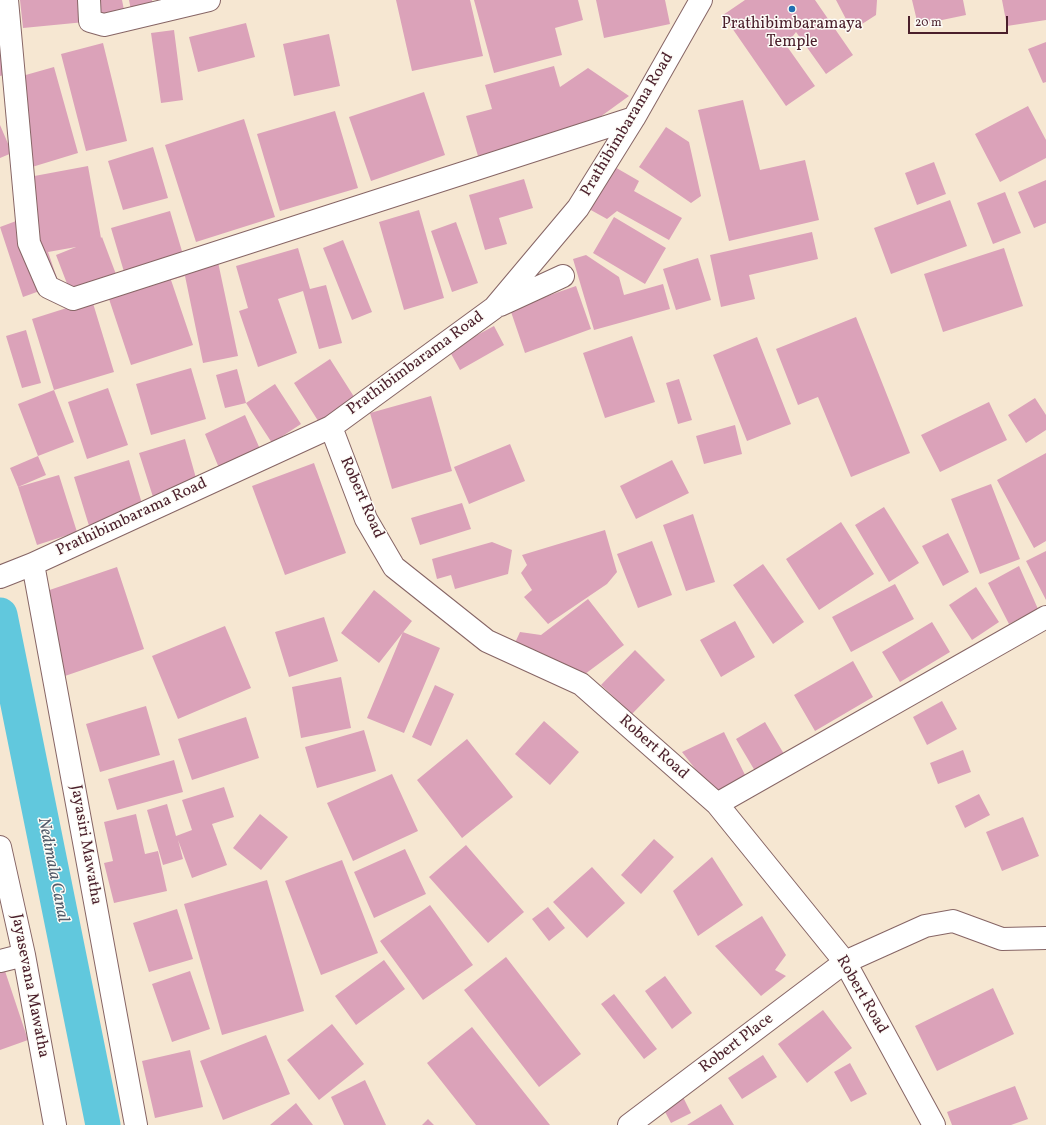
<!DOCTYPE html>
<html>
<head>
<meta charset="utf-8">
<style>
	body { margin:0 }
	#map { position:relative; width:1046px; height:1125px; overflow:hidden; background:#f6e7d2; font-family:Vollkorn,serif }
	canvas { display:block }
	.scale { position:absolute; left:908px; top:16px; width:100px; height:18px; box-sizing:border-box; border:2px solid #4a1f2b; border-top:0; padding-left:5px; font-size:12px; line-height:14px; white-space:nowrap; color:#4a1f2b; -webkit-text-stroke:3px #fdfcf7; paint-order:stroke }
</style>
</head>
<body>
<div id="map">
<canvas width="1046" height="1125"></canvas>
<div class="scale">20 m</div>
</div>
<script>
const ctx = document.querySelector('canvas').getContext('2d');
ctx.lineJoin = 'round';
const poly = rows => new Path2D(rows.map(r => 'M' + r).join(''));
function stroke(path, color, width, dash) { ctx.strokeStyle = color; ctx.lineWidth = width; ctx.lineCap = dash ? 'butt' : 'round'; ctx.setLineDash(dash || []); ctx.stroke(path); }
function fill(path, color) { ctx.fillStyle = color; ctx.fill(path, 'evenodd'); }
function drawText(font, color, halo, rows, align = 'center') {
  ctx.font = font + ' Vollkorn,serif'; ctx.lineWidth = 3; ctx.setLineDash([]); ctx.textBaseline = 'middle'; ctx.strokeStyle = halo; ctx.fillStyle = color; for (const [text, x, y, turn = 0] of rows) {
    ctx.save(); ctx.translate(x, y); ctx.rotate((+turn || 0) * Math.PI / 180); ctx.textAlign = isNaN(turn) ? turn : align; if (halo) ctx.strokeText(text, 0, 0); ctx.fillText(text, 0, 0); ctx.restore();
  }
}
const canal = poly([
	[0,615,103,1125]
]);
const building = poly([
	[20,0,82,0,85,22,23,28],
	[91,0,122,0,125,15,95,20],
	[129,0,152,0,153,6,131,10],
	[396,0,470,0,483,56,412,71],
	[474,0,578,0,583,20,555,28,562,55,494,73],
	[596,0,665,0,670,24,604,38],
	[745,0,815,0,853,55,826,74,796,32,786,45,815,86,786,106,723,15],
	[836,0,877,0,876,15,862,24,847,21],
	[912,0,963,0,966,15,918,25],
	[1002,0,1046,0,1046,20,1007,26],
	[246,23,255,57,198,72,189,37],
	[174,30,183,100,161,103,151,33],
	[0,32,11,73,0,76],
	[329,34,340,86,294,96,283,44],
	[1046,42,1046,82,1043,83,1028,49],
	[103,43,127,141,86,151,61,54],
	[554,66,560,87,588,68,629,96,589,125,478,156,466,116,492,109,485,85],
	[54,67,78,153,32,167,8,80],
	[424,92,445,155,371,181,349,117],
	[743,100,760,170,805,160,819,220,729,241,698,110],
	[1028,106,1046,140,1046,158,1000,182,975,134],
	[335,111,358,188,280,211,257,134],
	[244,119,275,217,196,242,165,145],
	[0,125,12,153,0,158],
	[666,127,689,142,701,196,691,203,639,167],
	[153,147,168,198,123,210,108,161],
	[934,162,946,194,917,205,905,173],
	[88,166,101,238,102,237,117,277,71,294,56,255,76,247,48,252,59,284,23,297,0,227,35,214,29,177],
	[613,166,639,181,634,191,682,218,669,240,617,211,607,219,589,209],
	[524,179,533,208,499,218,507,244,485,250,469,195],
	[1046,180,1046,223,1034,228,1018,192],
	[1005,192,1021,233,993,244,977,203],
	[950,200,967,246,891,274,874,228],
	[419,210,444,298,404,310,379,222],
	[170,211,187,268,218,262,238,356,203,363,185,276,171,280,193,345,131,365,109,299,130,292,111,228],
	[614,217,666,248,645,284,593,253],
	[456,222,478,283,452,292,431,231],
	[812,232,818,259,749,275,755,299,721,307,710,255],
	[343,240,372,312,352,320,323,248],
	[298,248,310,289,326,285,342,343,319,349,303,291,278,299,297,353,258,367,239,311,248,308,236,266],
	[1004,248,1023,306,943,332,924,274],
	[586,255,619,277,624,295,663,284,670,309,594,330,573,259],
	[698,258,711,300,676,310,663,269],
	[576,286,591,329,525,353,510,309],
	[92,300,114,372,54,390,32,319],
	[856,317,910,453,851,477,818,397,798,405,776,349],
	[494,326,504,345,460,370,449,350],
	[26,330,41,383,22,388,6,336],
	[632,336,655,402,605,418,583,353],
	[757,337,791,424,747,441,713,355],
	[330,359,358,403,322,427,294,383],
	[191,368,206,419,151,435,136,384],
	[237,369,246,403,225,408,216,375],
	[679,379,692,420,678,424,666,383],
	[275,384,301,424,272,443,246,403],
	[108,388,128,445,87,459,68,402],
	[54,390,74,442,38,456,18,404],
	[431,396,452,471,392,489,370,413],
	[1035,398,1046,415,1046,430,1026,443,1008,415],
	[989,402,1007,440,940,472,921,435],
	[245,415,260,449,219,468,205,434],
	[735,425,742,454,704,464,696,436],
	[185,439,196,478,154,500,139,453],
	[510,444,525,481,469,504,454,467],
	[1046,453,1046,541,1034,548,997,480],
	[38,456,46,475,18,487,10,468],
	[129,460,143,507,90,529,74,477],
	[672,460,689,493,636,519,620,486],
	[314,463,346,553,285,575,252,486],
	[59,475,77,532,37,545,18,487],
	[991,484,1020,559,980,574,951,499],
	[462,503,471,529,420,545,411,518],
	[884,507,919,563,889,582,855,525],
	[693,514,715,582,686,591,663,525],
	[841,522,874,574,819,610,786,559],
	[605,530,617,572,607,584,548,624,524,597,532,590,521,573,527,565,522,555],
	[948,533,969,572,943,586,922,546],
	[652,541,672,595,638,608,617,554],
	[492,542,512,550,508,574,455,589,451,575,437,579,432,559],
	[1046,551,1046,600,1026,561],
	[763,564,804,622,773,644,733,585],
	[1019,566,1038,609,1009,624,988,583],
	[117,567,144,649,59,678,32,596],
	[895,584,914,619,851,652,832,617],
	[976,587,999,622,972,640,949,605],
	[374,590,412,621,379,663,341,633],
	[588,599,624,645,581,677,514,645,520,632,541,635],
	[324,617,338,661,289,677,275,632],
	[735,621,755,657,721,677,700,640],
	[932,622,950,652,900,682,882,652],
	[225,626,251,688,178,719,152,656],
	[403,632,440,648,404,733,367,718],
	[635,650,665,680,632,714,601,685],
	[853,661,873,697,815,731,794,695],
	[341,677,351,728,301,738,292,687],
	[435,685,454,694,431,746,412,737],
	[942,701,957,729,927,745,913,717],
	[146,706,160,755,100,772,86,724],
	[246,717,259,758,192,780,178,739],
	[544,721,579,752,550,785,515,754],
	[765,722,784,754,755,771,736,739],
	[364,730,376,771,317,788,305,747],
	[724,732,746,777,714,793,682,752],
	[467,739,513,797,462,838,417,780],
	[963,750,971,772,938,784,930,763],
	[174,760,183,792,117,810,108,779],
	[392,774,418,831,353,861,327,803],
	[224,787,234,817,212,824,227,865,192,878,178,840,183,859,163,865,147,810,167,804,176,836,192,830,182,800],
	[979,794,990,815,965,828,955,806],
	[136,814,145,854,158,851,167,891,114,903,104,863,113,861,104,822],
	[260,814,288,837,261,870,233,848],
	[1023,817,1039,856,1002,871,986,832],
	[654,839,674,857,641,894,621,875],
	[466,845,524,912,488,943,429,877],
	[405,849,426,894,374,918,354,872],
	[712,857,743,905,698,936,673,891],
	[342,860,378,953,321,975,285,881],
	[592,867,625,903,587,938,553,902],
	[267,880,304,1011,222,1035,184,904],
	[430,905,473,965,423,1000,380,941],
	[548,907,565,928,549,941,532,919],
	[177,909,193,959,149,972,133,923],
	[762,916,786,955,775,970,786,976,761,996,715,946],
	[506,957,581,1054,539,1087,464,990],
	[384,960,405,989,356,1025,335,996],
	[3,965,28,1040,0,1050,0,966],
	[190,971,210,1029,172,1042,152,984],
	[665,976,692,1013,672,1029,645,991],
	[993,988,1014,1034,937,1071,915,1026],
	[614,994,657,1049,644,1059,601,1004],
	[823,1010,852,1048,807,1083,778,1044],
	[332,1024,364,1064,319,1100,287,1060],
	[472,1027,550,1125,476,1125,427,1063],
	[266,1035,290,1094,223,1120,200,1061],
	[190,1050,203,1107,155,1118,142,1061],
	[763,1055,777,1077,742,1099,728,1078],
	[850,1063,867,1094,851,1102,834,1072],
	[365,1080,386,1125,344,1125,331,1097],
	[1015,1086,1028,1119,1011,1125,952,1125,947,1112],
	[683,1097,691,1113,671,1123,663,1108],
	[296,1103,313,1125,270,1125],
	[721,1104,734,1125,687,1125],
	[428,1119,434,1125,422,1125]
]);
const minor = poly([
	[7,0,29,243,48,287,73,299,634,118],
	[89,0,90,21,104,25,209,0],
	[500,305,563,276],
	[331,427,366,519,394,567,487,641,581,684,717,804,845,962,934,1125],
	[33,564,136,1125],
	[0,577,33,564,331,427,494,308,578,208,634,118,701,0],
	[717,804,1046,617],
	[0,847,24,955,55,1125],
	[0,961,24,955],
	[629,1125,845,962,925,926,953,921,1002,939,1046,938]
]);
const markers = [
	[792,9,4,"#1f6fb2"]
];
const poiNames = [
	["Prathibimbaramaya",792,25],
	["Temple",792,43]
];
const streetNames = [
	["Prathibimbarama Road",628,125,-59],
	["Prathibimbarama Road",416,364,-36],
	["Robert Road",361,498,66],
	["Prathibimbarama Road",132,518,-25],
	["Robert Road",653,748,42],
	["Jayasiri Mawatha",85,845,80],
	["Jayasevana Mawatha",29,986,79],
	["Robert Road",861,995,60],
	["Robert Place",737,1044,-37]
];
const waterNames = [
	["Nedimala Canal",52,870,79]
];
stroke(canal, '#61c8dd', 35);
fill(building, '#dba2b9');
stroke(minor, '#866565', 24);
stroke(minor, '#fff', 22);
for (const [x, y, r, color] of markers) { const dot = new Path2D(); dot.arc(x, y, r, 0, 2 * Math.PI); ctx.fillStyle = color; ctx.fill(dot); stroke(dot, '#fdfcf7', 1.5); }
drawText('16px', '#4a1f2b', '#fdfcf7', poiNames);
drawText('16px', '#4a1f2b', '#fdfcf7', streetNames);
drawText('italic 17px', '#525a69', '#fdfcf7', waterNames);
</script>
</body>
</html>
